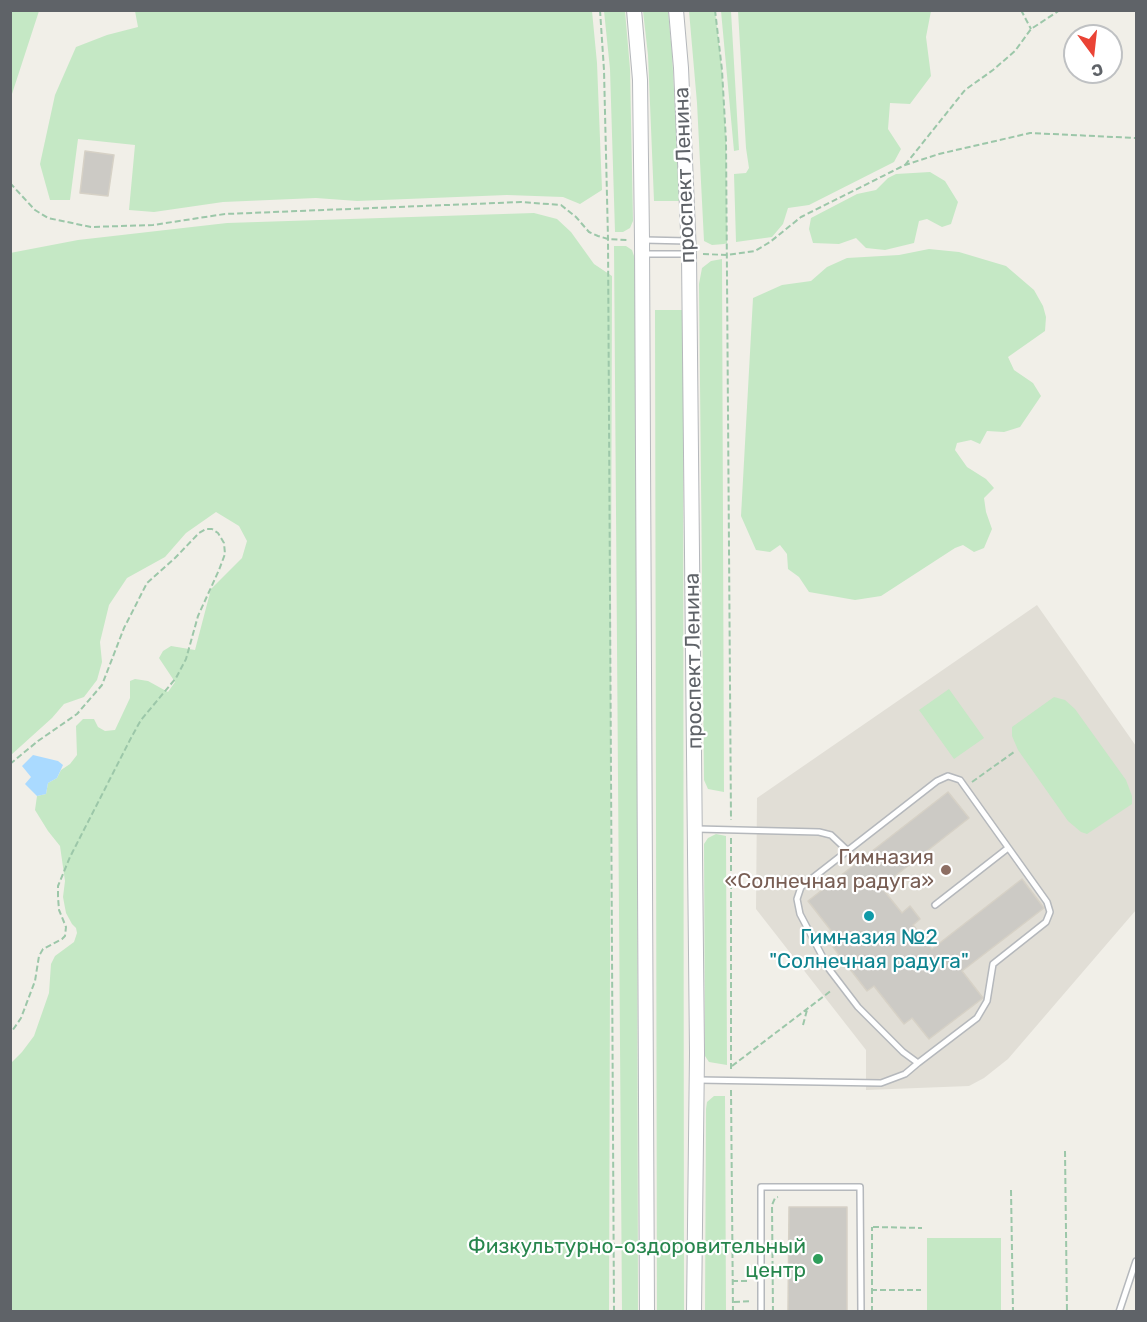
<!DOCTYPE html>
<html>
<head>
<meta charset="utf-8">
<style>
	body { margin:0 }
	#map { position:relative; width:1147px; height:1322px; overflow:hidden; background:#f1efe8; font-family:Rubik,sans-serif }
	canvas { display:block }
	.frame { position:absolute; inset:0; border:12px solid #5f6368; pointer-events:none }
	.north { position:absolute; left:1063px; top:24px; width:60px; height:60px; box-sizing:border-box; background:#fff; border:2px solid #bfc1c3; border-radius:50%; rotate:165deg; font-size:16px; font-weight:700; line-height:24px; text-align:center; color:#5f6368 }
	.north::after { content:''; display:block; margin:auto; width:21px; height:27px; background:#ea4335; clip-path:polygon(50% 0,100% 100%,50% 72%,0 100%) }
</style>
</head>
<body>
<div id="map">
<canvas width="1147" height="1322"></canvas>
<div class="frame"></div>
<div class="north">С</div>
</div>
<script>
const ctx = document.querySelector('canvas').getContext('2d');
ctx.lineJoin = 'round';
function fill(path, color) { ctx.fillStyle = color; ctx.fill(path, 'evenodd'); }
const poly = rows => new Path2D(rows.map(r => 'M' + r).join(''));
function stroke(path, color, width, dash) { ctx.strokeStyle = color; ctx.lineWidth = width; ctx.lineCap = dash ? 'butt' : 'round'; ctx.setLineDash(dash || []); ctx.stroke(path); }
function drawText(font, color, halo, rows, align = 'center') {
  ctx.font = font + ' Rubik,sans-serif'; ctx.lineWidth = 4.5; ctx.setLineDash([]); ctx.textBaseline = 'middle'; ctx.strokeStyle = halo; ctx.fillStyle = color; for (const [text, x, y, turn = 0] of rows) {
    ctx.save(); ctx.translate(x, y); ctx.rotate((+turn || 0) * Math.PI / 180); ctx.textAlign = isNaN(turn) ? turn : align; if (halo) ctx.strokeText(text, 0, 0); ctx.fillText(text, 0, 0); ctx.restore();
  }
}
const education = poly([
	[1037,605,1136,746,1136,910,1008,1059,984,1078,969,1086,866,1090,866,1050,756,909,757,798]
]);
const green = poly([
	[11,10,39,11,11,97,10,11],
	[135,11,592,11,597,63,602,190,580,204,563,197,507,195,357,201,316,198,223,202,154,212,129,210,135,145,78,139,70,200,50,200,40,164,55,95,76,47,107,35,138,27],
	[604,11,625,11,630,69,633,221,630,228,623,232,615,232,610,69],
	[643,11,668,11,672,53,680,201,654,201,648,55],
	[689,11,715,11,722,70,726,141,727,243,724,244,712,245,704,241,697,103],
	[721,11,731,11,739,150,734,151],
	[738,11,931,11,926,37,931,76,910,104,890,103,888,129,901,149,894,162,809,205,788,208,783,224,772,237,736,242,734,174,746,173,749,168,746,148],
	[930,172,945,181,958,202,951,224,942,227,927,219,919,221,914,243,885,250,866,248,856,238,839,244,813,243,809,229,811,218,857,194,876,190,888,178,896,174],
	[534,213,557,219,571,232,594,264,612,276,609,1311,11,1311,11,1063,22,1052,34,1036,49,993,51,964,55,956,74,942,77,933,76,928,72,924,66,913,63,897,65,881,60,846,48,831,35,810,37,796,46,794,48,783,57,778,61,770,70,764,77,755,76,726,83,719,94,719,98,727,105,731,115,730,130,698,130,681,135,679,148,681,168,692,175,682,159,658,163,651,171,646,195,650,211,589,242,558,247,541,239,526,216,512,186,533,165,557,127,578,109,605,100,642,102,662,97,680,84,697,64,704,52,718,11,755,10,253,78,240,227,223],
	[614,246,626,246,632,250,636,262,638,1312,622,1311],
	[929,249,959,252,1006,266,1034,290,1043,306,1046,317,1045,331,1008,357,1014,370,1033,383,1041,396,1020,427,1004,432,987,431,980,444,971,440,957,443,955,450,967,467,986,479,994,488,984,498,986,512,992,529,984,548,974,552,963,545,955,548,881,596,855,600,809,592,799,577,788,569,787,554,780,545,770,552,756,550,741,516,753,298,782,285,811,281,827,267,847,258,899,255],
	[722,259,724,792,708,789,704,780,699,284,702,268,711,261],
	[655,310,683,310,684,1312,657,1311],
	[949,689,984,738,954,759,919,710],
	[1054,697,1065,700,1075,709,1126,780,1132,796,1132,804,1087,834,1081,832,1068,821,1018,750,1012,736,1012,727],
	[716,834,726,836,727,1065,709,1062,705,1056,704,844,708,838],
	[714,1096,725,1096,726,1311,705,1311,706,1109,707,1102],
	[927,1238,1001,1238,1001,1311,927,1311]
]);
const water = poly([
	[33,755,58,761,63,765,57,778,48,783,46,794,37,796,25,784,31,777,22,766]
]);
const building = poly([
	[85,151,114,155,108,196,80,193,85,151],
	[948,792,969,818,881,887,902,913,910,906,920,919,913,925,932,949,1022,879,1044,908,962,971,983,998,929,1039,912,1018,904,1024,874,986,867,991,833,947,840,942,808,901,948,792],
	[789,1207,847,1207,847,1311,788,1311,789,1207]
]);
const path = poly([
	[600,10,604,70,608,239,614,1312],
	[715,10,722,70,726,141,731,820],
	[1021,10,1031,29],
	[905,165,965,90,993,70,1015,51,1031,29,1060,10],
	[10,183,35,210,48,218,91,227,153,225,225,214,521,202,561,205,576,217,589,232,598,236,608,239,627,240],
	[703,254,727,255,755,251,770,242,801,217,905,165,939,154,1030,133,1136,138],
	[10,764,38,741,77,714,102,685,124,628,147,583,175,558,199,533,206,529,212,529,218,533,224,543,225,554,219,570,198,616,186,659,176,678,141,720,132,736,70,857,58,886,58,897,59,910,66,927,65,936,62,939,43,949,39,956,35,981,21,1018,10,1034],
	[972,782,1014,752],
	[731,838,731,1072],
	[803,1025,807,1010],
	[732,1066,832,990],
	[731,1090,733,1312],
	[1065,1151,1067,1312],
	[1011,1190,1013,1312],
	[873,1227,922,1228],
	[732,1281,750,1281],
	[871,1290,921,1290],
	[734,1302,752,1301],
	[773,1312,772,1205,775,1198,778,1197],
	[872,1312,872,1227]
]);
const service = poly([
	[644,240,688,241],
	[643,254,688,254],
	[697,829,819,832,831,835,848,851],
	[935,905,1008,848],
	[698,1080,881,1083,905,1074,918,1063,977,1018,987,1001,993,964,1046,922,1050,912,1047,902,960,780,948,776,937,781,801,887,797,899,800,914,829,969,858,1007,903,1052,918,1063],
	[761,1312,761,1187,860,1187,861,1312],
	[1119,1312,1136,1261]
]);
const tertiary = poly([
	[634,10,640,80,642,240,647,1312],
	[676,10,681,68,689,254,697,1053,694,1312]
]);
const markers = [
	[946,870,6,"#8d6e63"],
	[869,916,6,"#0f9aa8"],
	[818,1259,6,"#2e9e5b"]
];
const streetNames = [
	["проспект Ленина",685,175,-92],
	["проспект Ленина",694,661,-91]
];
const educationNames = [
	["Гимназия",934,858],
	["«Солнечная радуга»",934,882]
];
const cultureNames = [
	["Гимназия №2",869,938],
	["\"Солнечная радуга\"",869,962]
];
const leisureNames = [
	["Физкультурно-оздоровительный",806,1247],
	["центр",806,1271]
];
fill(education, '#e1ded6');
fill(green, '#c5e8c5');
fill(water, '#aadaff');
fill(building, '#cccac5');
stroke(building, '#d6d1c6', 1.5);
stroke(service, '#b5b8bc', 8);
stroke(tertiary, '#b5b8bc', 16);
stroke(path, '#9cc7a9', 2, [6, 3]);
stroke(service, '#fff', 5);
stroke(tertiary, '#fff', 14);
for (const [x, y, r, color] of markers) { const dot = new Path2D(); dot.arc(x, y, r, 0, 2 * Math.PI); ctx.fillStyle = color; ctx.fill(dot); stroke(dot, '#fff', 2); }
drawText('21px', '#5f6368', '#fff', streetNames);
drawText('21px', '#785e54', '#fff', educationNames, 'right');
drawText('21px', '#0d838f', '#fff', cultureNames);
drawText('21px', '#27864d', '#fff', leisureNames, 'right');
</script>
</body>
</html>
